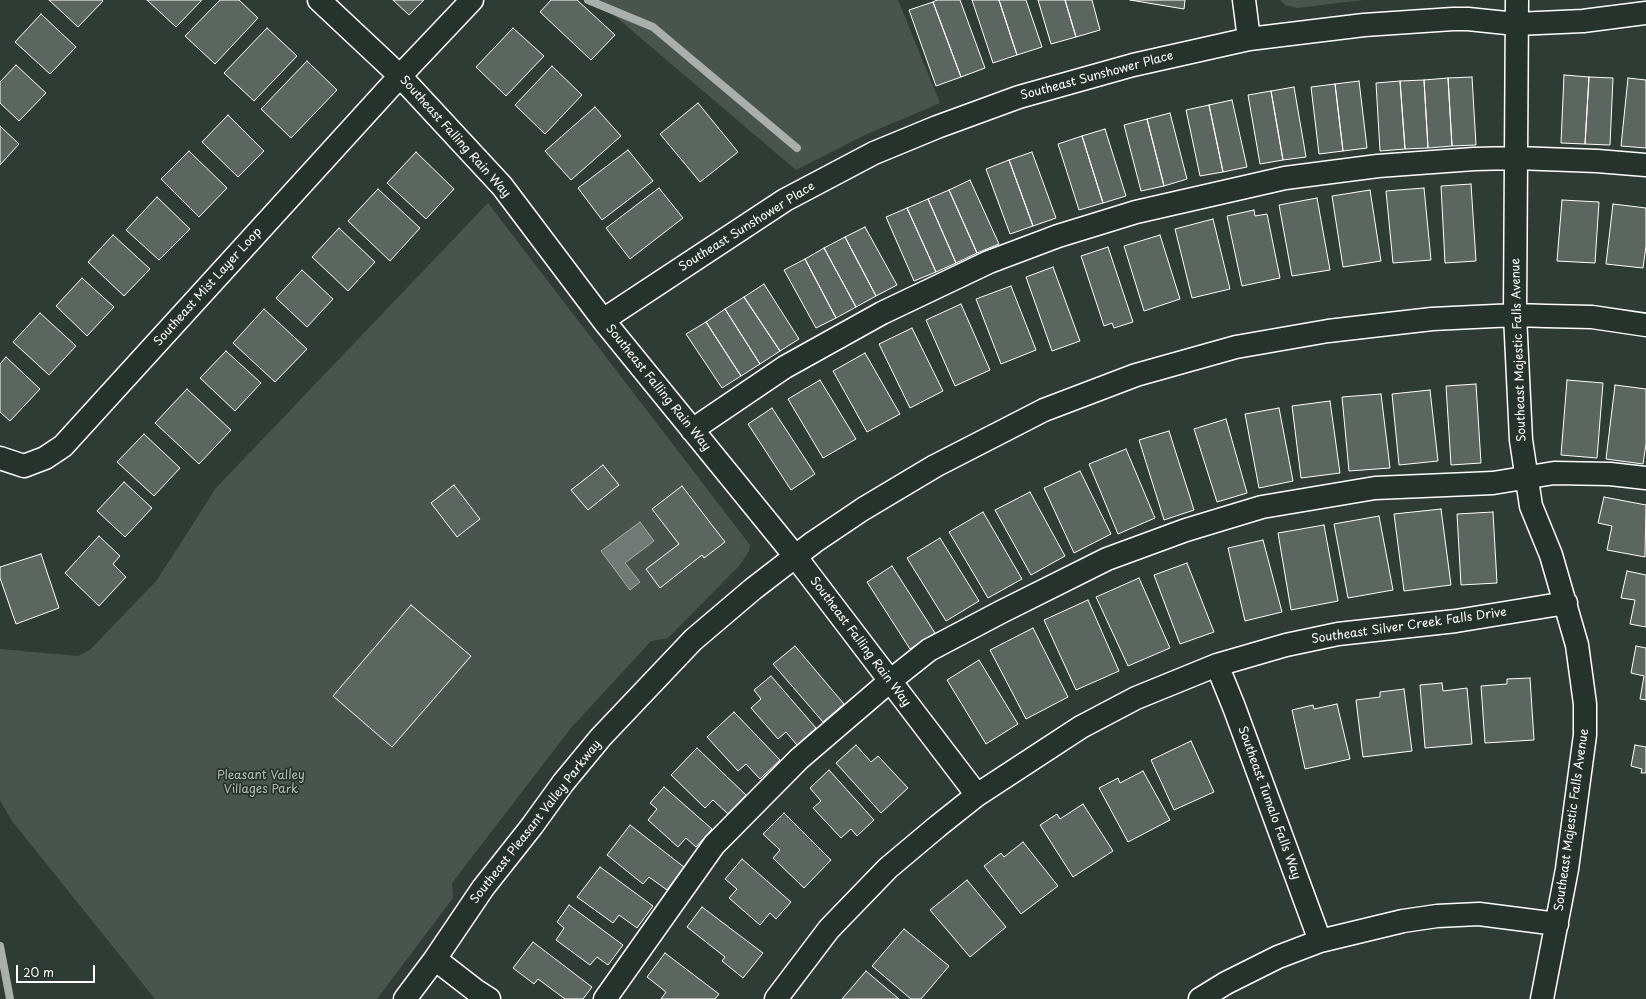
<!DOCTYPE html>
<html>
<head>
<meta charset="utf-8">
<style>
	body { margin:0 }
	#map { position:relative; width:1646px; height:999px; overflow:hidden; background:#2f3b35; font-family:"Playpen Sans",sans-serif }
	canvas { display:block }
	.scale { position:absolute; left:16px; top:965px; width:79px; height:18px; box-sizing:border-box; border:2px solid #fff; border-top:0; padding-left:5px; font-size:12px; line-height:14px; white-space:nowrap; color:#fff; -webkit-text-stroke:3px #26332d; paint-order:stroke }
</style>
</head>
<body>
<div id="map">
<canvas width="1646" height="999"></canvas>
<div class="scale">20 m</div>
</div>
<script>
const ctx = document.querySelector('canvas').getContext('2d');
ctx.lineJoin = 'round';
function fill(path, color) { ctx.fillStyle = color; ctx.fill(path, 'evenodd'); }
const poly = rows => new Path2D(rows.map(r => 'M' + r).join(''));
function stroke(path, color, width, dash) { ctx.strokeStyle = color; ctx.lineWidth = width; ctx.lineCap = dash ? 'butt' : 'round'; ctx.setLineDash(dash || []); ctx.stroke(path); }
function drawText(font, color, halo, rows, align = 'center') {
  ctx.font = font + ' "Playpen Sans",sans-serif'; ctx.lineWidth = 3.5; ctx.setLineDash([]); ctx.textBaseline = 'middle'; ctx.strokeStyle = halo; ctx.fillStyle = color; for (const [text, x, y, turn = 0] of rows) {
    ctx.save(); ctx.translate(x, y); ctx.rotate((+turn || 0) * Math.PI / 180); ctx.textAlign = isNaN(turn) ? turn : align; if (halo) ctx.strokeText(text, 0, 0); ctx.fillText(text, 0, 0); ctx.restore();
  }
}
const green = poly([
	[596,0,898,0,940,103,867,134,796,170],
	[1280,0,1363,0,1297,8,1285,5],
	[488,203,750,545,749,551,739,566,668,638,651,641,571,728,452,883,453,898,377,999,155,999,12,821,0,800,0,649,78,656,90,650,157,580,216,488]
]);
const water = poly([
	[640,522,654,541,625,563,640,582,630,590,601,551,640,522]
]);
const stream = poly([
	[588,0,653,27,797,148],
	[0,946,10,999]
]);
const building = poly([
	[49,0,102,0,103,1,78,27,49,0],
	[147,0,202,0,176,27,147,0],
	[220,0,239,0,258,18,215,64,185,36,220,0],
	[393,0,424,0,409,15,393,0],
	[551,0,577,0,615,35,591,60,540,12,551,0],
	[937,0,960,0,985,68,961,77,933,2,937,0],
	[972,0,999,0,1017,55,993,63,972,0],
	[999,0,1026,0,1042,47,1017,55,999,0],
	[1038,0,1065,0,1076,37,1051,44,1038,0],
	[1065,0,1092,0,1100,30,1076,37,1065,0],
	[1130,0,1185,0,1184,9,1130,0],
	[933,2,961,77,936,86,909,10,933,2],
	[41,14,76,47,50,74,15,42,41,14],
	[267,28,297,56,254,101,224,73,267,28],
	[513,28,544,56,506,96,476,67,513,28],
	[307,61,337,90,291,138,261,109,307,61],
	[16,65,46,93,19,121,0,103,0,82,16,65],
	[552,66,582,95,545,134,515,105,552,66],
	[1564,75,1589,77,1585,144,1561,143,1564,75],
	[1472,77,1476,145,1452,146,1448,78,1472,77],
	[1589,77,1613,78,1610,145,1585,144,1589,77],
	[1448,78,1452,146,1428,148,1424,80,1448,78],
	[1628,78,1646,80,1646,148,1621,146,1628,78],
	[1424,80,1428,148,1405,149,1400,81,1424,80],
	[1359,81,1367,148,1343,151,1335,84,1359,81],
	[1400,81,1405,149,1380,151,1376,83,1400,81],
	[1335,84,1343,151,1319,154,1311,87,1335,84],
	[1294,87,1306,157,1283,160,1271,91,1294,87],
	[1271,91,1283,160,1260,164,1248,95,1271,91],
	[1232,100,1247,167,1223,172,1209,105,1232,100],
	[698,103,738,152,700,182,660,134,698,103],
	[1209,105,1223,172,1200,176,1186,110,1209,105],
	[595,107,621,136,571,180,545,151,595,107],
	[1170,113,1187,179,1164,186,1147,119,1170,113],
	[228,115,264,151,238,177,202,142,228,115],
	[1147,119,1164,186,1141,191,1124,125,1147,119],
	[0,126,19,144,0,165,0,126],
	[1105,129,1126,196,1103,203,1082,136,1105,129],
	[1082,136,1103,203,1079,210,1058,144,1082,136],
	[628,150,653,181,602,220,578,188,628,150],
	[189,151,227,188,199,217,161,179,189,151],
	[416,152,454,189,426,219,387,183,416,152],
	[1032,152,1056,218,1033,226,1009,160,1032,152],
	[1009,160,1033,226,1010,234,986,169,1009,160],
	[970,180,999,244,977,253,949,190,970,180],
	[1471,184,1476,261,1445,263,1441,186,1471,184],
	[659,188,683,218,630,259,606,228,659,188],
	[1424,188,1431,260,1393,263,1386,191,1424,188],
	[378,189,420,228,390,261,348,221,378,189],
	[949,190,977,253,956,263,928,199,949,190],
	[1370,190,1381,261,1343,267,1332,196,1370,190],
	[157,197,190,229,159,260,126,230,157,197],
	[1317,198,1330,270,1292,276,1279,205,1317,198],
	[928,199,956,263,936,272,907,208,928,199],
	[1562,200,1599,202,1595,263,1557,261,1562,200],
	[1613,204,1646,208,1646,246,1643,268,1606,264,1613,204],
	[907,208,936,272,914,281,886,217,907,208],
	[1254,210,1255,216,1267,214,1280,278,1242,286,1227,216,1254,210],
	[1213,219,1230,289,1192,298,1175,229,1213,219],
	[865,227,897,285,876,296,845,237,865,227],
	[339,228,375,262,348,291,312,257,339,228],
	[113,235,150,269,124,296,88,262,113,235],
	[1160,235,1180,299,1144,311,1124,246,1160,235],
	[845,237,876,296,856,307,824,248,845,237],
	[1108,247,1133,322,1114,328,1112,323,1104,326,1081,256,1108,247],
	[824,248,856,307,836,318,805,259,824,248],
	[805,259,836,318,816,328,784,270,805,259],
	[1053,267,1080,341,1052,351,1026,277,1053,267],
	[302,270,333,299,307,327,276,298,302,270],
	[82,278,114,307,87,336,56,306,82,278],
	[764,284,799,339,780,351,744,297,764,284],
	[1011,286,1036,350,1001,364,976,299,1011,286],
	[744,297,780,351,760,364,725,309,744,297],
	[961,304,990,370,955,386,926,320,961,304],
	[264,309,307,349,275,382,233,343,264,309],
	[725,309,760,364,741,376,706,322,725,309],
	[40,313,76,346,49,375,13,342,40,313],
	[706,322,741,376,722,388,686,334,706,322],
	[912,328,943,391,910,408,879,344,912,328],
	[226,351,261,383,235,411,200,378,226,351],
	[865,353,900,414,867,432,833,371,865,353],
	[6,357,40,389,10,421,0,412,0,364,6,357],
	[820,380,856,439,823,458,788,399,820,380],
	[1567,380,1603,383,1597,458,1561,455,1567,380],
	[1476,384,1481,463,1451,465,1446,386,1476,384],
	[1615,385,1646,389,1646,444,1643,464,1606,459,1615,385],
	[187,389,231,430,199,464,155,423,187,389],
	[1430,390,1438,461,1399,465,1392,394,1430,390],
	[1381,394,1390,468,1349,471,1342,397,1381,394],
	[1330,401,1340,473,1301,478,1292,406,1330,401],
	[772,408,815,474,791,490,748,424,772,408],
	[1279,408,1293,481,1259,488,1245,414,1279,408],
	[1226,419,1247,493,1217,502,1194,429,1226,419],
	[1169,431,1194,510,1164,520,1139,440,1169,431],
	[144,434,180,468,154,496,117,462,144,434],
	[1126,449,1155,518,1118,534,1089,464,1126,449],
	[603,465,619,485,588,510,571,490,603,465],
	[1080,471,1111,534,1074,553,1044,488,1080,471],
	[124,482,152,508,125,537,97,511,124,482],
	[454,485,480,519,457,537,431,503,454,485],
	[682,486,725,542,704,558,702,555,660,588,646,569,679,544,652,509,682,486],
	[1030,492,1065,556,1031,575,995,510,1030,492],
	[1604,497,1646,505,1645,557,1607,550,1612,526,1598,523,1604,497],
	[1441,509,1451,585,1404,591,1394,514,1441,509],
	[983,512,1022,579,988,598,949,532,983,512],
	[1493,512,1497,583,1461,585,1457,514,1493,512],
	[1379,516,1393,590,1348,598,1334,524,1379,516],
	[1324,525,1338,601,1291,610,1278,533,1324,525],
	[99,536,120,556,113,564,126,577,99,606,65,573,99,536],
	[940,538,979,601,946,621,907,558,940,538],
	[1263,540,1282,612,1245,621,1228,548,1263,540],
	[41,554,59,608,16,624,0,578,0,567,41,554],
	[1187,563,1214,632,1180,644,1154,575,1187,563],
	[892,566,935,633,910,649,867,582,892,566],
	[1627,571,1646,575,1646,627,1630,624,1635,600,1621,598,1627,571],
	[1139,578,1170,648,1128,666,1096,597,1139,578],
	[1088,600,1119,671,1076,690,1044,620,1088,600],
	[411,605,471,656,392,747,333,696,411,605],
	[1033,628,1068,697,1026,719,990,650,1033,628],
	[795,646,844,704,823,722,773,664,795,646],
	[1636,646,1646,648,1646,700,1640,699,1644,676,1631,673,1636,646],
	[979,660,1018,724,986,744,947,680,979,660],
	[771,676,816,728,797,745,786,732,778,739,751,708,761,699,754,690,771,676],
	[1530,678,1534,740,1485,743,1481,686,1507,684,1507,679,1530,678],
	[1442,683,1443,691,1467,688,1472,744,1425,748,1420,685,1442,683],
	[1404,689,1412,751,1363,757,1356,700,1380,697,1380,692,1404,689],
	[1337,704,1350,759,1305,769,1292,710,1313,705,1314,709,1337,704],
	[734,712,780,760,760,779,746,764,738,771,707,737,734,712],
	[1191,741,1214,792,1174,810,1151,760,1191,741],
	[856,745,871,762,878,756,908,788,881,813,836,763,856,745],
	[1635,745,1646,747,1646,773,1641,773,1642,769,1631,766,1635,745],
	[697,748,746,795,728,814,713,800,705,808,671,775,697,748],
	[829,770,874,820,857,836,851,829,841,838,813,808,821,801,810,788,829,770],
	[1143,771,1170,820,1128,842,1099,788,1118,778,1120,783,1143,771],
	[664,787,712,829,696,847,686,838,678,847,648,820,657,809,650,803,664,787],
	[1083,804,1113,851,1073,877,1040,825,1057,814,1060,819,1083,804],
	[784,813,831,860,804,888,773,858,780,850,763,834,784,813],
	[630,825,684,867,667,890,649,877,643,884,607,855,630,825],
	[1023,842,1058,886,1021,914,984,866,1001,853,1004,857,1023,842],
	[742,859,791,902,776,919,770,913,760,925,729,898,737,889,725,879,742,859],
	[600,867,653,906,637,928,619,915,613,923,577,897,600,867],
	[967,880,1006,927,970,957,930,910,967,880],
	[569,905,623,945,608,965,597,957,590,965,556,940,564,928,557,922,569,905],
	[702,907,763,953,743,978,722,961,725,957,687,927,702,907],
	[904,929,949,966,921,999,911,999,872,966,904,929],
	[533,942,592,987,583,999,565,999,538,979,534,984,513,968,533,942],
	[665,953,719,994,715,999,661,999,666,992,647,977,665,953],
	[866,971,899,999,842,999,866,971]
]);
const minor = poly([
	[319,0,400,76,502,186,603,320,795,556,977,795],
	[1244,0,1249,39],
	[1517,0,1515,315,1521,440,1531,506,1551,555,1577,645,1585,704,1585,735,1567,869,1542,999],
	[603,320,785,200,874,153,937,127,1019,97,1133,65,1249,39,1364,25,1453,19,1468,19,1516,24,1583,21,1646,13],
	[692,430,785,367,882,313,989,262,1058,236,1136,212,1285,178,1378,166,1474,159,1516,158,1597,161,1646,165],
	[0,458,24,466,45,458,63,446,400,76,472,0],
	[1217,665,1234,707,1320,941],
	[435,959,475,990,489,999],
	[405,999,435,959,483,888,532,826,563,783,601,737,693,640,753,589,814,542,863,509,935,466,1044,410,1136,375,1236,347,1328,331,1432,319,1515,315,1546,316,1592,317,1646,325],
	[605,999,714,845,799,759,890,681,929,650,1001,612,1107,559,1186,530,1262,507,1375,488,1493,483,1554,473,1610,474,1646,478],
	[776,999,829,929,888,868,938,826,977,795,1081,727,1136,698,1217,665,1286,645,1338,634,1456,621,1566,603],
	[1200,999,1226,983,1278,957,1320,941,1403,921,1437,916,1479,914,1557,924]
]);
const streetNames = [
	["Southeast Sunshower Place",1097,76,-15],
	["Southeast Falling Rain Way",455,137,48],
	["Southeast Sunshower Place",747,227,-32],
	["Southeast Mist Layer Loop",208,287,-48],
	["Southeast Majestic Falls Avenue",1519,350,-92],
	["Southeast Falling Rain Way",658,388,51],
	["Southeast Silver Creek Falls Drive",1409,626,-8],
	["Southeast Falling Rain Way",860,642,53],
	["Southeast Tumalo Falls Way",1269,803,70],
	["Southeast Majestic Falls Avenue",1572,820,-82],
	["Southeast Pleasant Valley Parkway",536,822,-52]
];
const parkNames = [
	["Pleasant Valley",261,776],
	["Villages Park",261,790]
];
fill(green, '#4a544f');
fill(water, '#707975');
stroke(water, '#a9afac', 1);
stroke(stream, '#a9afac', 8);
fill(building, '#5b6661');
stroke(building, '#fff', 1);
stroke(minor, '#fff', 25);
stroke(minor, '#26332d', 22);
drawText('12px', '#fff', '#26332d', streetNames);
drawText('12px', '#b7bbb9', '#26332d', parkNames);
</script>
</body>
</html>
